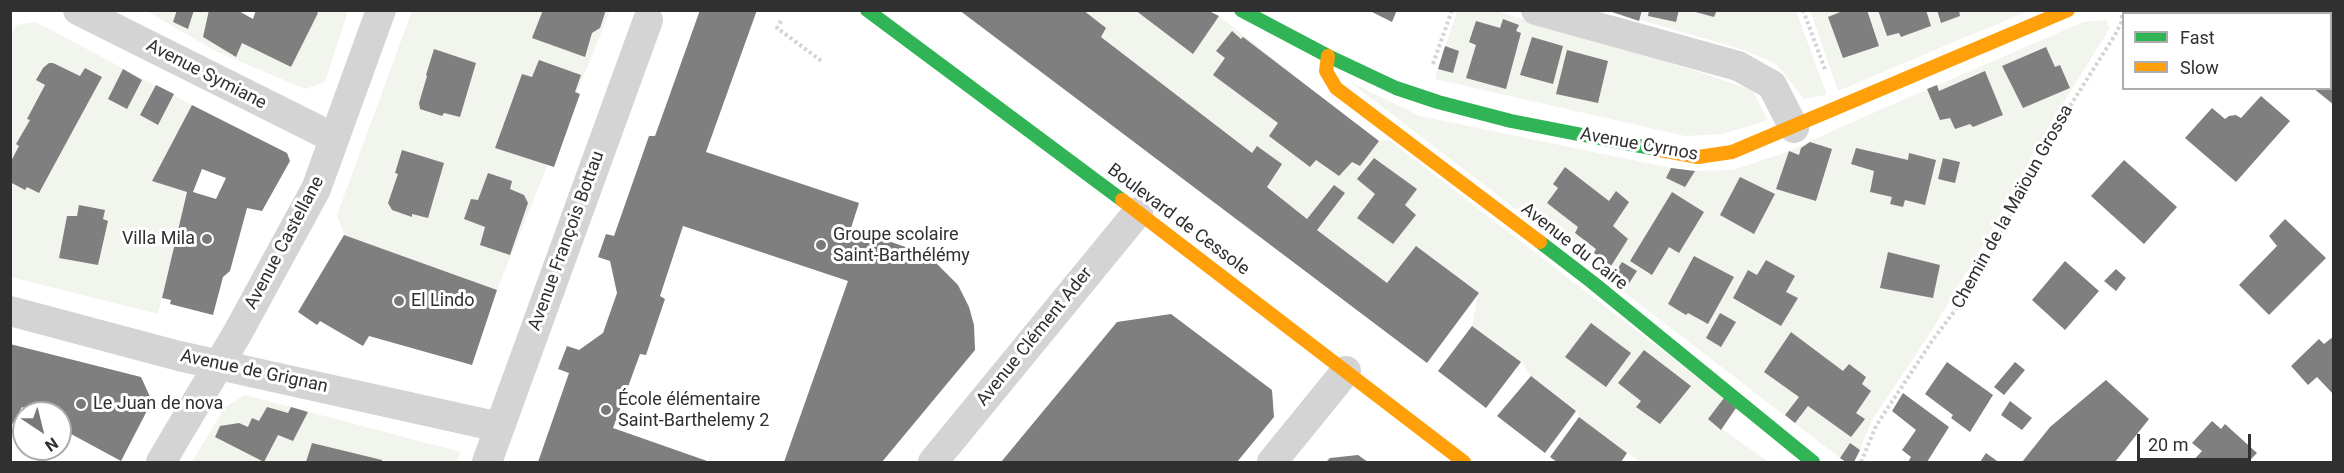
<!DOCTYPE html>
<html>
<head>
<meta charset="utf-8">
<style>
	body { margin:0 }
	#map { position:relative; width:2344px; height:473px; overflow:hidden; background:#fff; font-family:Roboto,sans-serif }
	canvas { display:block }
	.frame { position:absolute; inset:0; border:12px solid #303030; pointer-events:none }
	.legend { position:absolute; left:2122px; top:12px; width:210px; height:78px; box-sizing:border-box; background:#fff; border:2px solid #acacac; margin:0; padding:8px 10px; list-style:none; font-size:18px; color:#303030 }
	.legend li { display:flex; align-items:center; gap:12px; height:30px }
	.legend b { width:30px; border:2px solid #acacac }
	.north { position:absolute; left:12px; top:401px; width:60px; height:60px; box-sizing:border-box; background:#fff; border:2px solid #acacac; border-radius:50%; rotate:145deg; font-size:16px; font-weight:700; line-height:24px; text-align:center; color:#303030 }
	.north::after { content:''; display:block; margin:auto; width:21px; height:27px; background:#787878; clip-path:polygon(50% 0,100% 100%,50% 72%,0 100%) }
	.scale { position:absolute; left:2137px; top:434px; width:114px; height:27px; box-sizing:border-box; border:3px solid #303030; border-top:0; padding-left:8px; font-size:18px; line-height:21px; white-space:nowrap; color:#303030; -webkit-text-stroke:4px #fff; paint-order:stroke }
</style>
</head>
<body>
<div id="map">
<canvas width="2344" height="473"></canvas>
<div class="frame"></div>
<ul class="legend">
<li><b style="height:8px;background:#30b455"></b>Fast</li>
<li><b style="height:8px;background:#ff9f0a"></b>Slow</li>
</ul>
<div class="north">N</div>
<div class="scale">20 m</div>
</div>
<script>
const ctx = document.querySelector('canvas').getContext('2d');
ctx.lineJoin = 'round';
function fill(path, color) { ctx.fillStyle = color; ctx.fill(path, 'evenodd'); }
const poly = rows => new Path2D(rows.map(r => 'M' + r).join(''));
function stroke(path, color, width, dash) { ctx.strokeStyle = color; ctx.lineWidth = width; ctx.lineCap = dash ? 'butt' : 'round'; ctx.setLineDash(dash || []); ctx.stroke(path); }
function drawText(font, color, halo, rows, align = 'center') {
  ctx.font = font + ' Roboto,sans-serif'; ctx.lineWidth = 6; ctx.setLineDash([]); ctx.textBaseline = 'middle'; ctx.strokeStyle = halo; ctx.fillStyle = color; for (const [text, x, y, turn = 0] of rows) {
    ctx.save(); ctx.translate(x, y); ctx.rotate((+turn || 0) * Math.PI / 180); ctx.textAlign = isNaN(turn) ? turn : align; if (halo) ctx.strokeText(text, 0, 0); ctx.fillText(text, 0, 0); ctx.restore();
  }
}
const green = poly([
	[1207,10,1219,16,1378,141,1389,140,1724,398,1708,419,1769,462,1640,462,1579,417,1576,410,1531,376,1521,362,1472,326,1478,293,1387,283,1317,230,1073,11],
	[1810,10,2028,11,1838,91],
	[147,11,177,11,174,22,188,29,194,11,209,11,203,37,236,57,242,43,291,67,317,13,314,11,348,11,325,82,305,89,215,51],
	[412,11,610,11,497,290,344,235,337,215],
	[1457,11,1496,11,1706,74,1753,91,1768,120,1723,134,1685,136,1435,79],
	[1610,11,1796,11,1827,95,1804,99,1776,64,1744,50],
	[2106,20,2110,28,2056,114,1982,246,1931,332,1872,420,1860,450,1840,458,1350,82,1420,116,1671,168,1695,171,1733,170,1789,151,1843,126,2083,22],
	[36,22,192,105,152,181,187,192,158,314,11,277,11,35,16,25],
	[245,395,461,452,457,462,192,462,225,407]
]);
const building = poly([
	[177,10,194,10,188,29,173,22],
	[209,10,237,10,253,19,256,10,314,10,318,13,291,67,242,43,236,57,203,37],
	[543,10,604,10,605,13,600,28,592,33,585,57,532,38],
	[700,10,757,10,706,152,859,203,851,228,917,251,932,259,958,285,969,307,974,325,975,350,882,462,784,462,848,281,683,226,660,296,665,299,646,355,640,354,613,428,710,462,538,462,569,373,558,369,567,346,579,350,603,333,617,293,610,261,598,257,606,234,614,236,649,136,655,136],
	[959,10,1083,10,1106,28,1101,37,1252,153,1257,146,1282,164,1267,187,1307,219,1334,185,1345,193,1317,230,1387,283,1416,246,1479,293,1427,363],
	[1135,10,1207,10,1219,16,1193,54],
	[1368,10,1397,10,1392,22],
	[1606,10,1642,10,1639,21],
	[1649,10,1679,10,1676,22,1648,16],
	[1688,10,1717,10,1714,17],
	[1845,10,1867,10,1879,46,1843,58,1828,17],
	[1878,10,1926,10,1931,26,1901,37,1899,33,1887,36],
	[1937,10,1959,10,1960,16,1941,23],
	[1503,19,1519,25,1516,31,1521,33,1506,89,1466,78,1476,45,1469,42,1476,21,1500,28],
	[1232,31,1241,39,1243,37,1379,141,1360,166,1352,162,1339,176,1316,160,1310,167,1269,136,1278,123,1213,75,1225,58,1216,51],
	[1532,37,1563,46,1553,84,1520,75],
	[1445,46,1459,51,1453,73,1438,69],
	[2046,47,2055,67,2060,65,2070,88,2023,108,2002,66],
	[434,49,476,63,460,117,444,113,442,116,420,109,419,103,427,76,426,75],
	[1567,50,1608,61,1598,103,1556,94],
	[539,60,581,75,575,92,580,94,554,167,495,148,522,74,532,77],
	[49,63,53,63,80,76,85,68,102,77,39,193,27,187,25,190,10,182,10,163,19,146,16,144,30,120,27,119,45,85,36,80,43,68],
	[2334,65,2334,105,2313,88,2331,88,2331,68],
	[123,69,142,80,127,109,108,99],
	[1985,71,2003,115,1973,127,1970,124,1955,129,1950,118,1940,120,1927,89,1937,85,1939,91],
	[156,85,174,94,158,125,140,115],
	[2261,96,2290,121,2236,182,2185,138,2212,108,2225,119,2229,116,2236,115,2241,118],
	[192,105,287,153,290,161,262,211,247,208,230,271,223,277,213,315,170,304,171,300,162,298,187,192,152,181],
	[202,169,226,178,216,199,193,192],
	[1810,142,1832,149,1816,201,1776,189,1789,151,1799,155,1801,148],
	[1856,148,1908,160,1909,153,1936,160,1925,205,1905,200,1903,207,1890,204,1892,197,1870,192,1874,171,1851,164],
	[402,150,444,163,428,218,412,214,412,217,392,210,388,203,398,174,395,173],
	[1374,158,1417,189,1405,205,1416,215,1393,244,1357,218,1375,194,1357,179],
	[1943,158,1960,162,1955,183,1938,179],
	[2124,160,2177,207,2144,244,2091,196],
	[1565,167,1609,201,1616,191,1629,202,1613,226,1628,239,1611,266,1594,253,1596,249,1575,233,1578,227,1547,203,1558,188,1553,184],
	[1671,168,1695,171,1685,187,1666,178],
	[488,173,512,181,510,189,524,195,528,203,510,255,480,245,485,227,464,219,471,199,478,200],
	[1740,177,1775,194,1754,234,1720,215],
	[1672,192,1704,212,1679,253,1669,247,1652,275,1630,261],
	[79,205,105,210,103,219,108,221,98,265,59,258,67,216,77,216],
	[2285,219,2326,258,2269,315,2239,285,2277,246,2269,236],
	[344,235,497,290,472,365,369,336,363,346,320,321,317,325,298,312],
	[1888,252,1940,265,1933,298,1880,288],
	[1694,256,1734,277,1708,324,1688,313,1686,315,1668,304],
	[1766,260,1795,276,1786,292,1798,298,1781,326,1733,298,1748,270,1757,275],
	[2065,261,2099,291,2065,330,2032,300],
	[1622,262,1637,271,1624,291,1610,281],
	[2116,269,2126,278,2116,291,2104,281],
	[1720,313,1736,322,1721,347,1706,338],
	[1171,314,1272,390,1274,417,1237,462,1001,462,1117,322],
	[1591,323,1631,353,1606,387,1565,357],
	[1472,326,1521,362,1486,408,1438,371],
	[1791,332,1843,371,1849,364,1866,377,1862,384,1871,391,1856,413,1865,419,1851,437,1808,406,1795,423,1785,415,1799,397,1764,372],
	[2334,336,2334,395,2317,377,2308,385,2291,366,2319,339,2324,344],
	[10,344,141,377,152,401,121,461,60,428,60,413,34,413,22,407,10,428],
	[1644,350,1691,386,1660,424,1636,407,1641,401,1618,383],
	[1947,362,1993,395,1970,432,1951,418,1953,415,1925,394],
	[2015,362,2025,370,2004,395,1994,387],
	[1531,376,1576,411,1545,453,1497,416],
	[2106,380,2149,419,2115,462,2022,462,2050,427],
	[1903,393,1949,427,1927,462,1908,462,1911,457,1902,450,1916,430,1892,411],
	[1724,398,1736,408,1721,430,1708,419],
	[2010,401,2032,418,2022,430,2001,415],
	[267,407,288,413,291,407,308,412,293,441,278,435,264,462,215,437,220,426,239,423,248,427,252,418,259,421],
	[1579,417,1627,453,1621,462,1557,462,1550,457],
	[2212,421,2221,429,2225,424,2257,453,2248,462,2192,462,2202,451,2192,443],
	[312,443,382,460,382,462,306,462],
	[1850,443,1860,450,1854,462,1846,462,1840,458],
	[1986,453,1997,461,1996,462,1980,462],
	[1358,455,1368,462,1326,462,1330,458]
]);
const path = poly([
	[1803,10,1826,72],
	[781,21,777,28,823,62],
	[1433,64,1452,10],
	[1861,462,1876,426,1932,341,1965,297,2039,163,2058,125,2115,35,2121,23,2123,10]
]);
const street = poly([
	[78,10,334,138],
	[1536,10,1738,66,1772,85,1794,128],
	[2165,10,2180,14],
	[2330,26,2334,25],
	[10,311,179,356,499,427],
	[161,462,237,334,316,189,381,10],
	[487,462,648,20],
	[933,462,1138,212],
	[1272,462,1346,371]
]);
const fast = poly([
	[867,10,1122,200],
	[1241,10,1328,56,1396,88,1438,102,1511,121,1660,150],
	[1540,242,1592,282,1813,462]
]);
const slow = poly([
	[1328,56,1326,71,1336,88,1540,242],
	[1660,150,1698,157,1732,152,2068,10],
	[1122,200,1464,462]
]);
const markers = [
	[207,239,6,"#787878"],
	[821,245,6,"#787878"],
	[399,301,6,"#787878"],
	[81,404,6,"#787878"],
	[606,410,6,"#787878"]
];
const streetNames = [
	["Avenue Symiane",206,75,27],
	["Avenue Cyrnos",1639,145,10],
	["Chemin de la Maïoun Grossa",2013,207,-61],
	["Boulevard de Cessole",1178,220,37],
	["Avenue François Bottau",567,241,-70],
	["Avenue Castellane",285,243,-62],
	["Avenue du Caire",1574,247,38],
	["Avenue Clément Ader",1035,337,-51],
	["Avenue de Grignan",254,372,12]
];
const poiNames = [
	["Groupe scolaire",833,235],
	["Saint-Barthélémy",833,256],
	["Villa Mila",195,239,"right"],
	["El Lindo",411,301],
	["École élémentaire",618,400],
	["Saint-Barthelemy 2",618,421],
	["Le Juan de nova",93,404]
];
fill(green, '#f2f5ed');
fill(building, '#7f7f7f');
stroke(path, '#d4d4d4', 4, [3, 3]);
stroke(street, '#d4d4d4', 30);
stroke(fast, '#30b455', 14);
stroke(slow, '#ff9f0a', 14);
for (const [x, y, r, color] of markers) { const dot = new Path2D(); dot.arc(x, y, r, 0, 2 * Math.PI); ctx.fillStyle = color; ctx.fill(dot); stroke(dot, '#fff', 2); }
drawText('18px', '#303030', '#fff', streetNames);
drawText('18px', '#303030', '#fff', poiNames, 'left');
</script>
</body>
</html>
